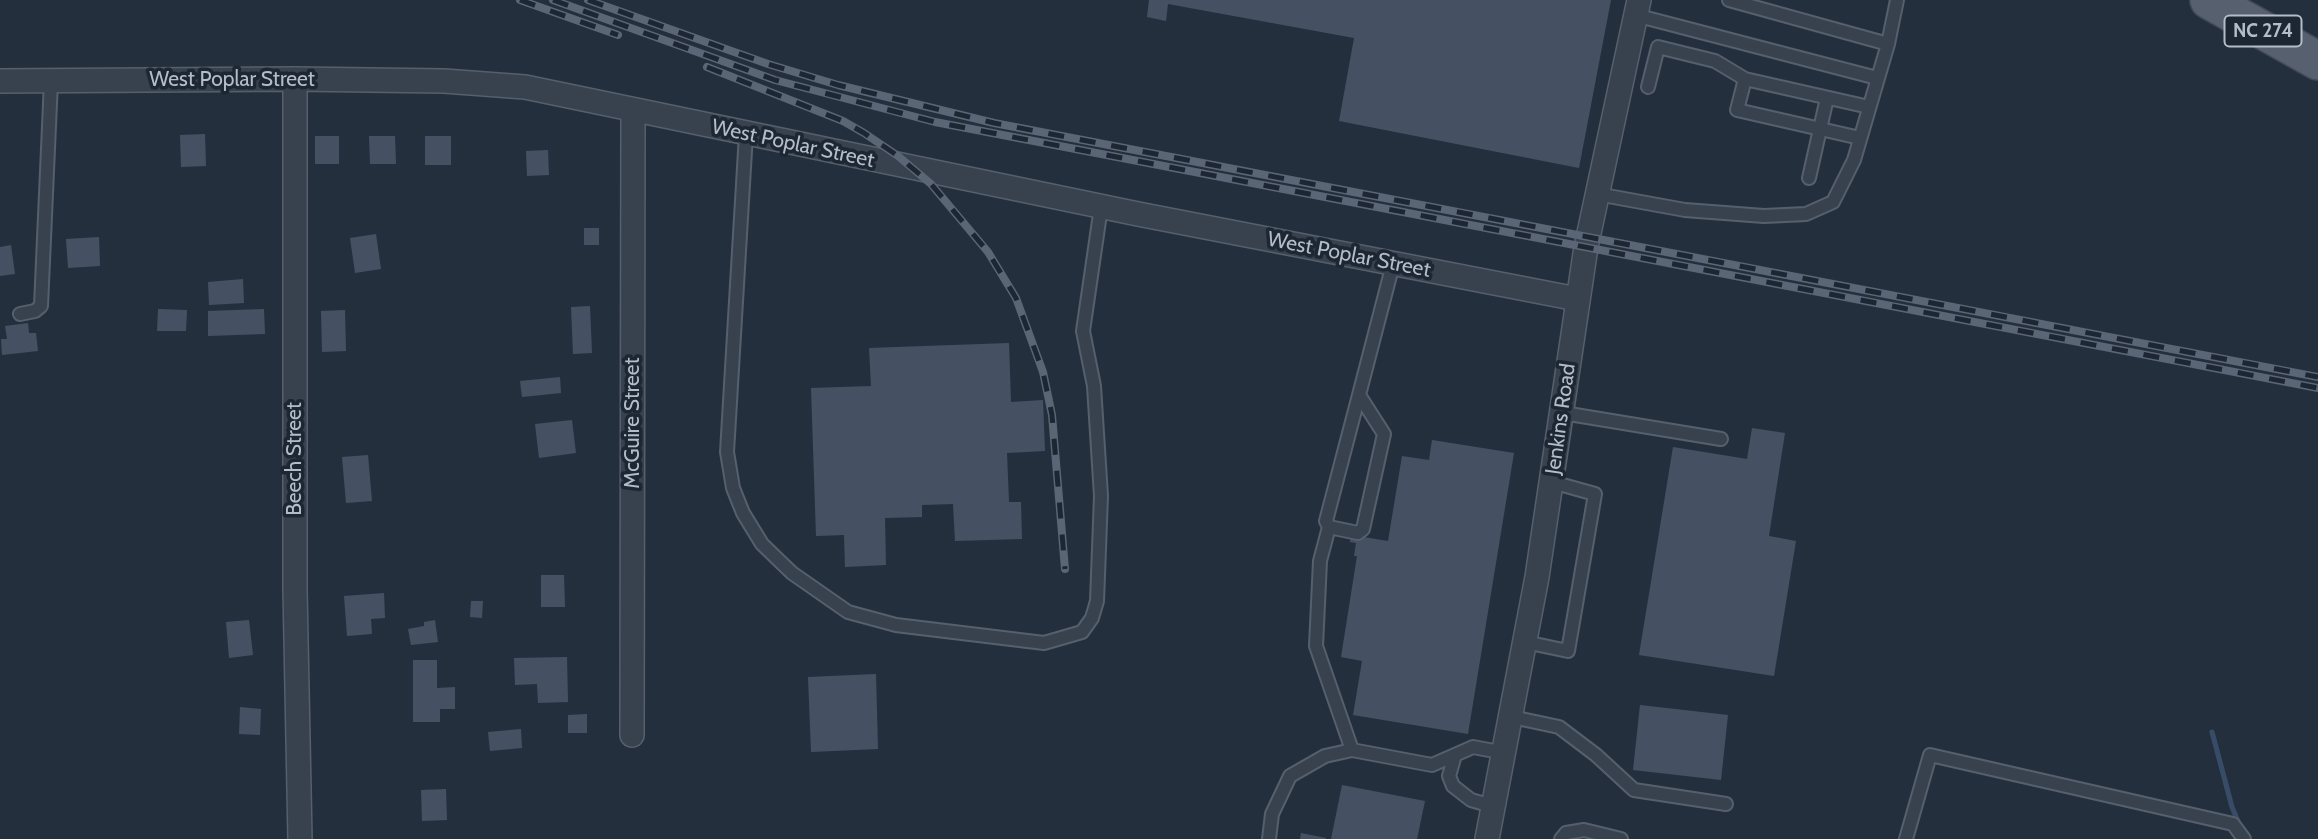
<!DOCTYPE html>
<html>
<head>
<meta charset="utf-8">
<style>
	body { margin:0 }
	canvas { display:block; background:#242f3e }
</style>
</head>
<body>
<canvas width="2318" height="839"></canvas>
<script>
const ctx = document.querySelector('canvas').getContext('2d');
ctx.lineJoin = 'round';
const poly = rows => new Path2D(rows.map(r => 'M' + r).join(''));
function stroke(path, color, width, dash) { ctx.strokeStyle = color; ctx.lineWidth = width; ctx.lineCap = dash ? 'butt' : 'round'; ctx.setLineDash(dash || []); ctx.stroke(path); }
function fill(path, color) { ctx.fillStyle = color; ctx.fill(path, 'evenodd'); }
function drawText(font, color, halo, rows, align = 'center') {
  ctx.font = font + ' Cabin,sans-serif'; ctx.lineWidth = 7; ctx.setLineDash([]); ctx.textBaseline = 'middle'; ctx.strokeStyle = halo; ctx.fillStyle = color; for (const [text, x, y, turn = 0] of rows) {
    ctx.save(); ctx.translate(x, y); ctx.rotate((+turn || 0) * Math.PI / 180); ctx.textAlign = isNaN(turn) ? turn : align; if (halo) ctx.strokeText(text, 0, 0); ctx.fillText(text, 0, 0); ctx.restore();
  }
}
const stream = poly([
	[2212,732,2232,807,2240,826]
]);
const building = poly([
	[1149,0,1611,0,1579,168,1339,121,1354,38,1168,4,1166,21,1147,17],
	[205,134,206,166,181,167,180,135],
	[315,136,339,136,339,164,315,164],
	[369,136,395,136,396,164,370,164],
	[425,136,451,136,451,165,425,165],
	[548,150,549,175,527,176,526,151],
	[584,228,599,228,599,245,584,245],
	[376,234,381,269,355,273,350,238],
	[99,237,100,266,68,268,66,239],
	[11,245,15,274,0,276,0,247],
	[243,279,244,303,209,305,208,282],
	[590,306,592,353,573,354,571,307],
	[158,309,187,310,186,331,157,331],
	[264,309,265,334,208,336,208,311],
	[345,310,346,351,322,352,321,311],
	[28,323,29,333,36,333,38,351,2,355,1,339,7,339,5,326],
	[1009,343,1011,402,1043,400,1045,451,1007,453,1009,502,1021,502,1022,539,955,541,953,504,922,505,922,517,885,518,886,565,845,567,844,535,816,536,811,388,871,386,869,348],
	[560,377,561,393,522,397,520,381],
	[572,420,576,453,539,458,535,424],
	[1752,428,1785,433,1769,536,1796,541,1774,676,1639,655,1673,447,1747,459],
	[1432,440,1514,453,1468,734,1353,715,1362,661,1341,657,1357,556,1354,556,1356,543,1350,542,1351,535,1388,541,1402,456,1429,460],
	[368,455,372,501,346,503,342,457],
	[541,575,564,575,565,607,541,607],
	[384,593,385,618,371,619,372,634,347,636,344,596],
	[471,601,483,601,482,618,470,617],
	[249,620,253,655,229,658,226,622],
	[435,620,438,642,411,645,408,629,424,626,424,622],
	[567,657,568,702,538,703,537,684,515,685,514,658],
	[413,660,437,660,437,688,455,687,455,709,440,709,440,722,413,722],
	[876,674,878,749,811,752,808,677],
	[1640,705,1728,715,1721,780,1633,770],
	[240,707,261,709,260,735,239,734],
	[587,714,587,733,568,733,568,715],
	[521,729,522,748,490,751,488,732],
	[1342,785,1425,801,1417,839,1331,839],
	[446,789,447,820,422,821,421,790],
	[1301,833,1326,838,1326,839,1300,839]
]);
const service = poly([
	[1729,0,1888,44],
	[1635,15,1877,78],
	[1745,79,1737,110,1860,138],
	[1648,87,1658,47,1715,61,1745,79,1869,107],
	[746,134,727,452,733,488,743,513,762,544,792,573,848,612,896,625,1044,643,1082,632,1092,618,1097,601,1101,496,1094,386,1083,331,1101,207],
	[1809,178,1827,98],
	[1597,194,1685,210,1764,216,1806,214,1833,202,1854,160,1888,44,1897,0],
	[20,314,35,311,41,306,51,81],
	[1359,395,1384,434,1363,529,1358,533,1329,527,1326,521,1359,395,1393,264],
	[1563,413,1721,439],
	[1329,527,1320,561,1316,646,1352,750],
	[1525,642,1568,651,1595,494,1552,482],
	[1512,717,1559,727,1596,755,1634,790,1726,804],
	[1455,755,1449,776,1453,786,1471,800,1495,807],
	[1269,839,1272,814,1290,776,1325,756,1352,750,1432,765,1473,747,1505,753],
	[1561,839,1566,833,1584,830,1621,839],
	[1906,839,1930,755,2233,824,2244,839]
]);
const minor = poly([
	[295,79,295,589,300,839],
	[0,81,295,79,444,81,525,87,1138,214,1577,299],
	[632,735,633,111],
	[1487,839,1537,577,1586,247,1639,0]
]);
const primary = poly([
	[2209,0,2318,61]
]);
const rail = poly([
	[520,0,618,35],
	[553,0,775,80,935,122,2318,388],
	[588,0,768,64,838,85,994,123,2318,377],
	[707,67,843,121,864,133,898,156,931,184,988,252,1016,298,1043,372,1052,415,1065,569]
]);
const shields = [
	[2263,31,77]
];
const shieldNames = [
	["NC 274",2263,31]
];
const streetNames = [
	["West Poplar Street",232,80],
	["West Poplar Street",793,144,12],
	["West Poplar Street",1349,255,11],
	["Jenkins Road",1561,419,-82],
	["McGuire Street",633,423,-90],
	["Beech Street",295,459,-90]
];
stroke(stream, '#394c67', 5);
fill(building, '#455162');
stroke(service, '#565f6c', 16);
stroke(minor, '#565f6c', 26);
stroke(primary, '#414a57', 40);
stroke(service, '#38414e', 12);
stroke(minor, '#38414e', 23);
stroke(primary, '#56606e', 37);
stroke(rail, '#5a6575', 8);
stroke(rail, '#1d2633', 5, [16]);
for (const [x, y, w] of shields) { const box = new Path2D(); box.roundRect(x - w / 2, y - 15.5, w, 31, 5); ctx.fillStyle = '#1d2633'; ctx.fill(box); stroke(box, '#b4bcc9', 2); }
drawText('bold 19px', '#b4bcc9', null, shieldNames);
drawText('21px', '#b4bcc9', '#1d2633', streetNames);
</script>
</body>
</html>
